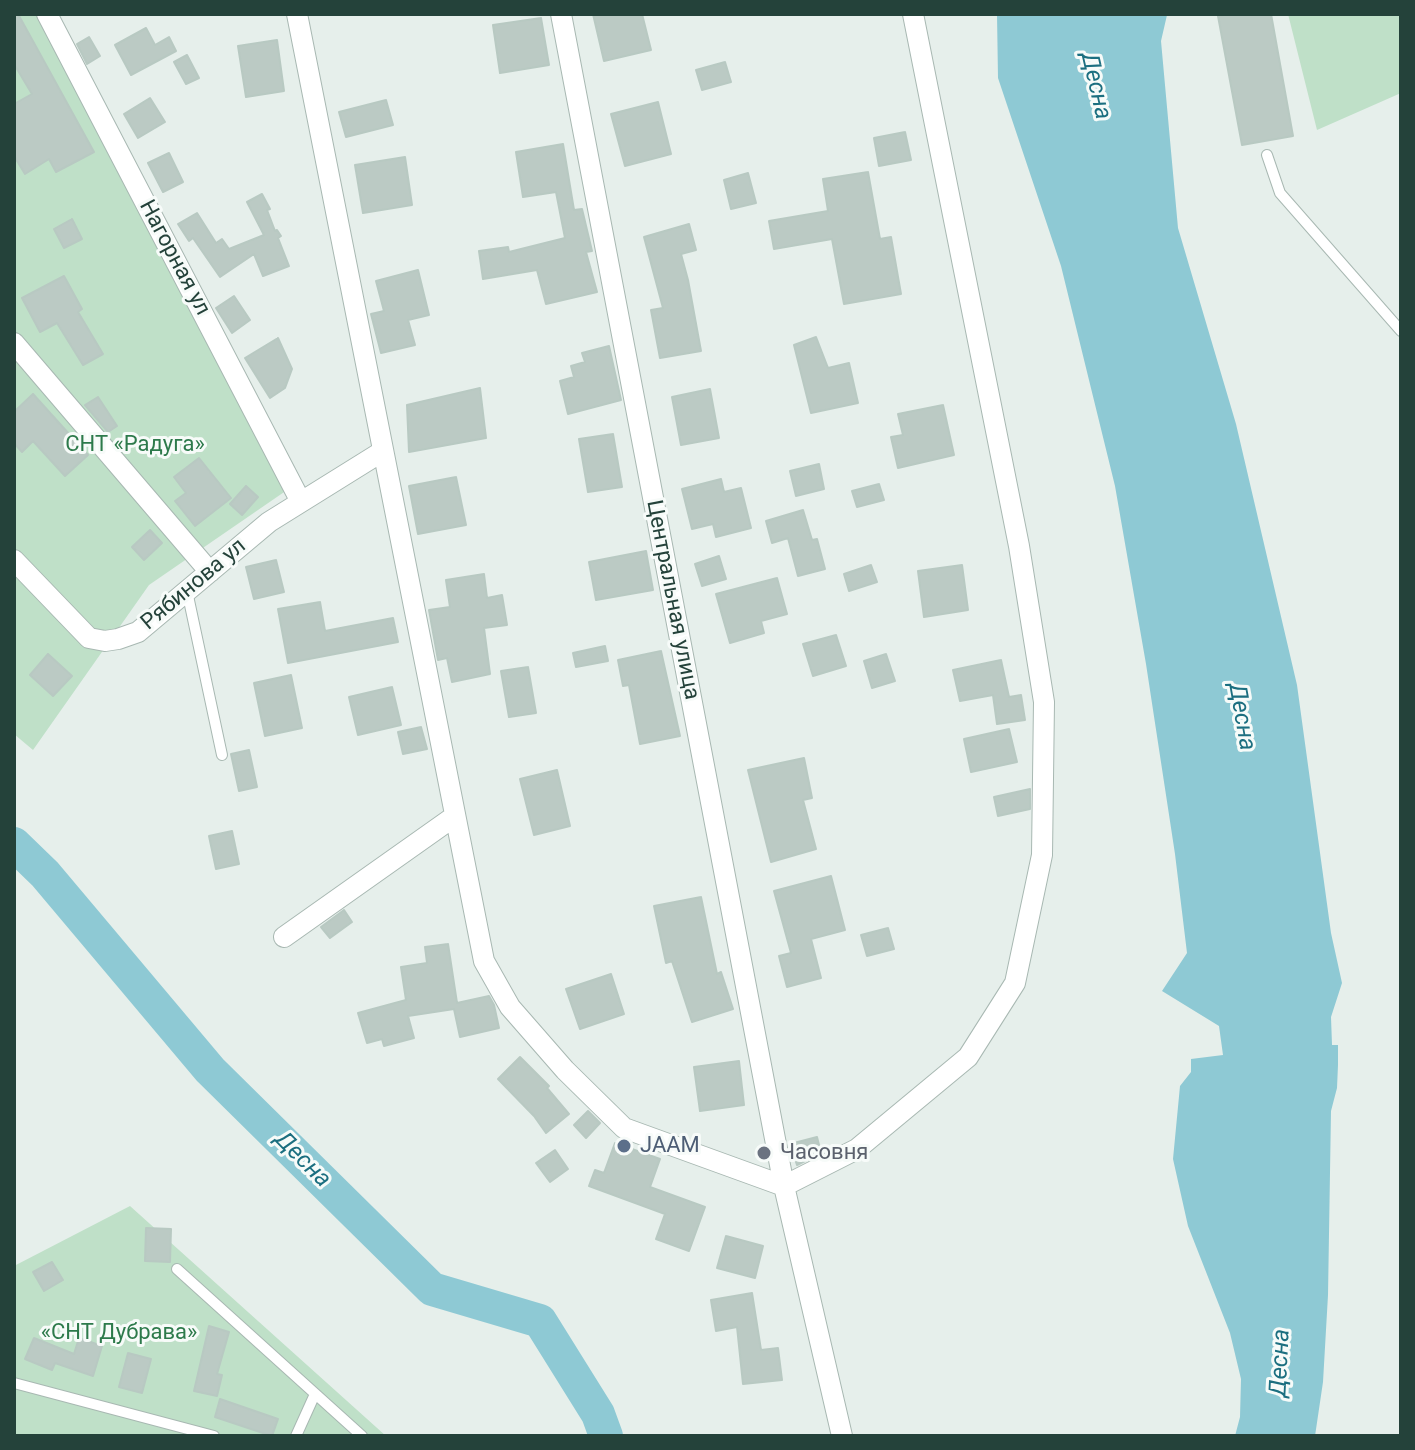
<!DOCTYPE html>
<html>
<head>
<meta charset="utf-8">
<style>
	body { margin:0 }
	#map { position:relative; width:1415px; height:1450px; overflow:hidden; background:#e6efeb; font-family:Roboto,sans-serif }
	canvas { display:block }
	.frame { position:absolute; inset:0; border:16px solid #24423a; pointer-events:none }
</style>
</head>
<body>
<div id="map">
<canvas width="1415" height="1450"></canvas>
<div class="frame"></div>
</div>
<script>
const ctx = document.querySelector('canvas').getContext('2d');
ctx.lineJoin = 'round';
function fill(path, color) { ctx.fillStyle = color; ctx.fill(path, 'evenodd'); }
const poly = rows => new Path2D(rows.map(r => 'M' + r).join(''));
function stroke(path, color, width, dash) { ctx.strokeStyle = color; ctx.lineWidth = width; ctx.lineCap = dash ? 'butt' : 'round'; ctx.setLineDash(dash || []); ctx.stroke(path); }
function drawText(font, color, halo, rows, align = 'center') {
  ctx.font = font + ' Roboto,sans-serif'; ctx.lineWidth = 6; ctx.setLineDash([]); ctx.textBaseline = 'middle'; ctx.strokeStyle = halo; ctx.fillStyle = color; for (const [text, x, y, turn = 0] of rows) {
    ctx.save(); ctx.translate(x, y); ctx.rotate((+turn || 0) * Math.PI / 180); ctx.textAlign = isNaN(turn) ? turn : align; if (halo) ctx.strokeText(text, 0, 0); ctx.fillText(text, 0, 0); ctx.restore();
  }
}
const green = poly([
	[14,14,52,14,290,488,149,585,33,750,14,734],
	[1288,14,1401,14,1401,93,1317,130],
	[130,1206,386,1436,14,1436,14,1266]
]);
const water = poly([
	[997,14,1167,15,1161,41,1178,228,1236,424,1297,685,1331,933,1342,983,1331,1017,1332,1045,1338,1045,1338,1065,1337,1088,1331,1111,1328,1295,1323,1382,1315,1436,1235,1436,1240,1417,1241,1379,1230,1333,1188,1226,1173,1159,1180,1086,1191,1072,1191,1059,1223,1055,1219,1026,1162,991,1187,953,1175,854,1146,664,1115,486,1061,266,998,78]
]);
const river = poly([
	[14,844,45,874,210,1070,432,1289,540,1321,598,1414,606,1436]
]);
const building = poly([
	[14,14,18,14,94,152,56,172,49,159,25,174,14,156,14,104,32,94,14,64,14,14],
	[593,14,642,14,651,50,604,61,593,14],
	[1230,14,1271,14,1293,136,1242,145,1218,16,1230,14],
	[541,18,549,65,500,73,493,25,541,18],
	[146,28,155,45,169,37,176,51,131,75,115,45,146,28],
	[89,37,100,56,87,64,77,44,89,37],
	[277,40,284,91,246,97,238,46,277,40],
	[187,55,199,78,186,84,174,62,187,55],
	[725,62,731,82,702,90,696,70,725,62],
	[150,98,165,122,138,138,124,114,150,98],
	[386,100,393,125,346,137,339,112,386,100],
	[658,102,671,154,625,166,611,114,658,102],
	[905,132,911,160,879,166,874,138,905,132],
	[563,144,574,210,582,209,592,251,586,252,597,292,546,304,537,270,483,279,479,251,508,247,509,252,565,238,556,192,523,197,516,152,563,144],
	[169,153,183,182,163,192,148,163,169,153],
	[405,157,412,205,363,213,355,165,405,157],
	[868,172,880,239,891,237,901,294,844,304,832,239,774,249,769,221,828,211,823,179,868,172],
	[748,173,756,203,731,209,724,180,748,173],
	[262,194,270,209,267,210,275,231,277,230,281,236,278,238,289,266,263,276,254,254,220,277,193,238,189,241,178,224,197,213,216,243,222,239,229,249,264,235,247,202,262,194],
	[72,219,82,239,64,248,54,229,72,219],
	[689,224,696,250,681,254,688,280,701,351,660,358,651,310,663,308,644,237,689,224],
	[418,270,429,315,408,320,415,345,381,353,371,314,384,311,376,281,418,270],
	[64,276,82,309,78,312,103,354,83,365,57,323,40,332,22,298,64,276],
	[234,296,250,320,232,333,216,308,234,296],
	[816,337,828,368,849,363,858,403,811,413,794,345,816,337],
	[278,338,292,369,285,388,270,398,245,358,278,338],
	[609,346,621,400,568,414,560,381,574,377,571,366,585,362,582,353,609,346],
	[480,388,486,438,409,452,407,405,480,388],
	[710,389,719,438,681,445,672,397,710,389],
	[33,394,88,455,65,476,33,441,22,452,14,443,14,412,33,394],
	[98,397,117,426,108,432,85,405,98,397],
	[943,405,954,455,898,468,891,437,903,435,898,414,943,405],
	[613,434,622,487,588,492,579,439,613,434],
	[199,458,231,498,195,526,175,501,186,493,174,477,199,458],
	[819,464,824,489,796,496,790,471,819,464],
	[456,477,466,525,418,534,409,486,456,477],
	[721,479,724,492,741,488,751,528,716,537,713,524,692,529,682,489,721,479],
	[879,484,884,500,857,507,852,491,879,484],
	[246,486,258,497,242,515,230,504,246,486],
	[803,510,812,540,817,539,825,569,798,576,788,538,772,543,766,521,803,510],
	[150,530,162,543,144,560,132,547,150,530],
	[646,551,653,590,596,600,589,562,646,551],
	[719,556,726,579,702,586,695,564,719,556],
	[276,560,284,592,254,599,246,567,276,560],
	[871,565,877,582,849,591,844,574,871,565],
	[962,565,968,610,924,617,918,571,962,565],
	[484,574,487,598,502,595,507,625,484,628,490,674,452,682,447,658,438,660,429,610,450,607,446,580,484,574],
	[777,578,787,614,761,621,764,633,730,643,716,594,777,578],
	[320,602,325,631,393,618,398,642,288,663,278,609,320,602],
	[836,635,846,666,813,676,803,644,836,635],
	[605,646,608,661,576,667,573,653,605,646],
	[661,651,680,736,640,744,629,685,623,686,618,660,661,651],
	[48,654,72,676,53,696,30,675,48,654],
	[886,654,895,681,872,688,864,661,886,654],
	[1001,660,1009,697,1021,695,1025,720,997,724,993,695,960,701,953,670,1001,660],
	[528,667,536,713,509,717,501,671,528,667],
	[291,675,302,728,265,736,254,683,291,675],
	[392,687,401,725,358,735,349,697,392,687],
	[421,727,427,749,403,754,398,732,421,727],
	[1009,729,1017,762,971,772,964,739,1009,729],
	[249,750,257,787,239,791,231,754,249,750],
	[804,758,812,798,803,800,816,849,771,862,748,770,804,758],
	[557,770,570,826,534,835,520,779,557,770],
	[1030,789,1030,809,998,816,994,797,1030,789],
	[232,831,239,864,216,869,209,836,232,831],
	[831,876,845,930,811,939,821,978,787,987,779,956,791,953,774,891,831,876],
	[701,897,717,974,721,972,733,1009,692,1022,672,961,666,963,654,906,701,897],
	[344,910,352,922,330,938,321,927,344,910],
	[888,928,894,949,867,956,861,935,888,928],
	[448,944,457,1003,489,996,494,1005,499,1028,460,1037,454,1009,408,1016,414,1038,384,1046,382,1039,367,1043,358,1013,406,1000,401,967,427,963,425,947,448,944],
	[611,974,624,1014,580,1029,566,989,611,974],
	[520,1057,549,1086,547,1088,569,1114,546,1133,534,1116,498,1079,520,1057],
	[739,1061,744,1105,700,1111,694,1067,739,1061],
	[588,1111,600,1123,586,1138,574,1125,588,1111],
	[817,1137,821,1153,797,1165,790,1144,817,1137],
	[615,1143,660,1159,650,1187,705,1207,689,1251,656,1239,665,1214,589,1186,595,1170,604,1173,615,1143],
	[555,1150,568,1169,550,1182,536,1163,555,1150],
	[146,1228,171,1229,170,1262,145,1261,146,1228],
	[726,1236,763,1246,755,1278,717,1268,726,1236],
	[52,1262,63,1280,44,1291,33,1272,52,1262],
	[752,1293,761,1350,778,1348,782,1380,743,1384,737,1327,716,1331,711,1300,752,1293],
	[209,1326,229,1332,217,1374,222,1375,217,1396,194,1391,209,1326],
	[34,1338,74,1354,79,1338,102,1346,93,1376,55,1363,52,1370,25,1359,34,1338],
	[128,1353,151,1359,142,1393,119,1387,128,1353],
	[220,1399,278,1419,272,1436,215,1417,220,1399]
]);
const service = poly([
	[1267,155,1280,193,1401,331],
	[187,591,222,755],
	[177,1269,362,1436],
	[14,1383,214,1436],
	[296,1436,315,1394]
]);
const minor = poly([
	[47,14,301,502],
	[297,14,484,961,510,1007,565,1070,624,1128,784,1186,842,1436],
	[561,14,784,1186,857,1149,968,1057,1015,983,1042,855,1044,702,1019,546,913,14],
	[14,343,210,572],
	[14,560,89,638,105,641,118,639,138,632,269,522,383,451],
	[284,937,455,816]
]);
const markers = [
	[624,1146,8,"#5c6f8a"],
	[764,1153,8,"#6b7280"]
];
const streetNames = [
	["Нагорная ул",174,258,62],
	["Рябинова ул",194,585,-40],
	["Центральная улица",672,600,79]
];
const parkNames = [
	["СНТ «Радуга»",135,445],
	["«СНТ Дубрава»",119,1333]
];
const serviceNames = [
	["JAAM",640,1146]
];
const worshipNames = [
	["Часовня",780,1153]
];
const waterNames = [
	["Десна",1095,86,77],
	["Десна",1241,717,80],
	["Десна",302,1160,45],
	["Десна",1281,1363,-87]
];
fill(green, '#bfe0c8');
fill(water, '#8ec9d4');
stroke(river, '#8ec9d4', 34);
fill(building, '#bbcac4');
stroke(building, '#b8c9c2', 2);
stroke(service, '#a8b8b2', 12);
stroke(minor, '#a8b8b2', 22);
stroke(service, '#fff', 10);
stroke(minor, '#fff', 20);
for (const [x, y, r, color] of markers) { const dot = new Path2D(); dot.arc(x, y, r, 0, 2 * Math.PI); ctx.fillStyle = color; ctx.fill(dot); stroke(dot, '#f7fbf9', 3); }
drawText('22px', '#24423a', '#f7fbf9', streetNames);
drawText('22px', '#2d7a4b', '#f7fbf9', parkNames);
drawText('22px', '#4e5e75', '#f7fbf9', serviceNames, 'left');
drawText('22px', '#5b616d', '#f7fbf9', worshipNames, 'left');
drawText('italic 24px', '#1c6f80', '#f7fbf9', waterNames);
</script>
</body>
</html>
